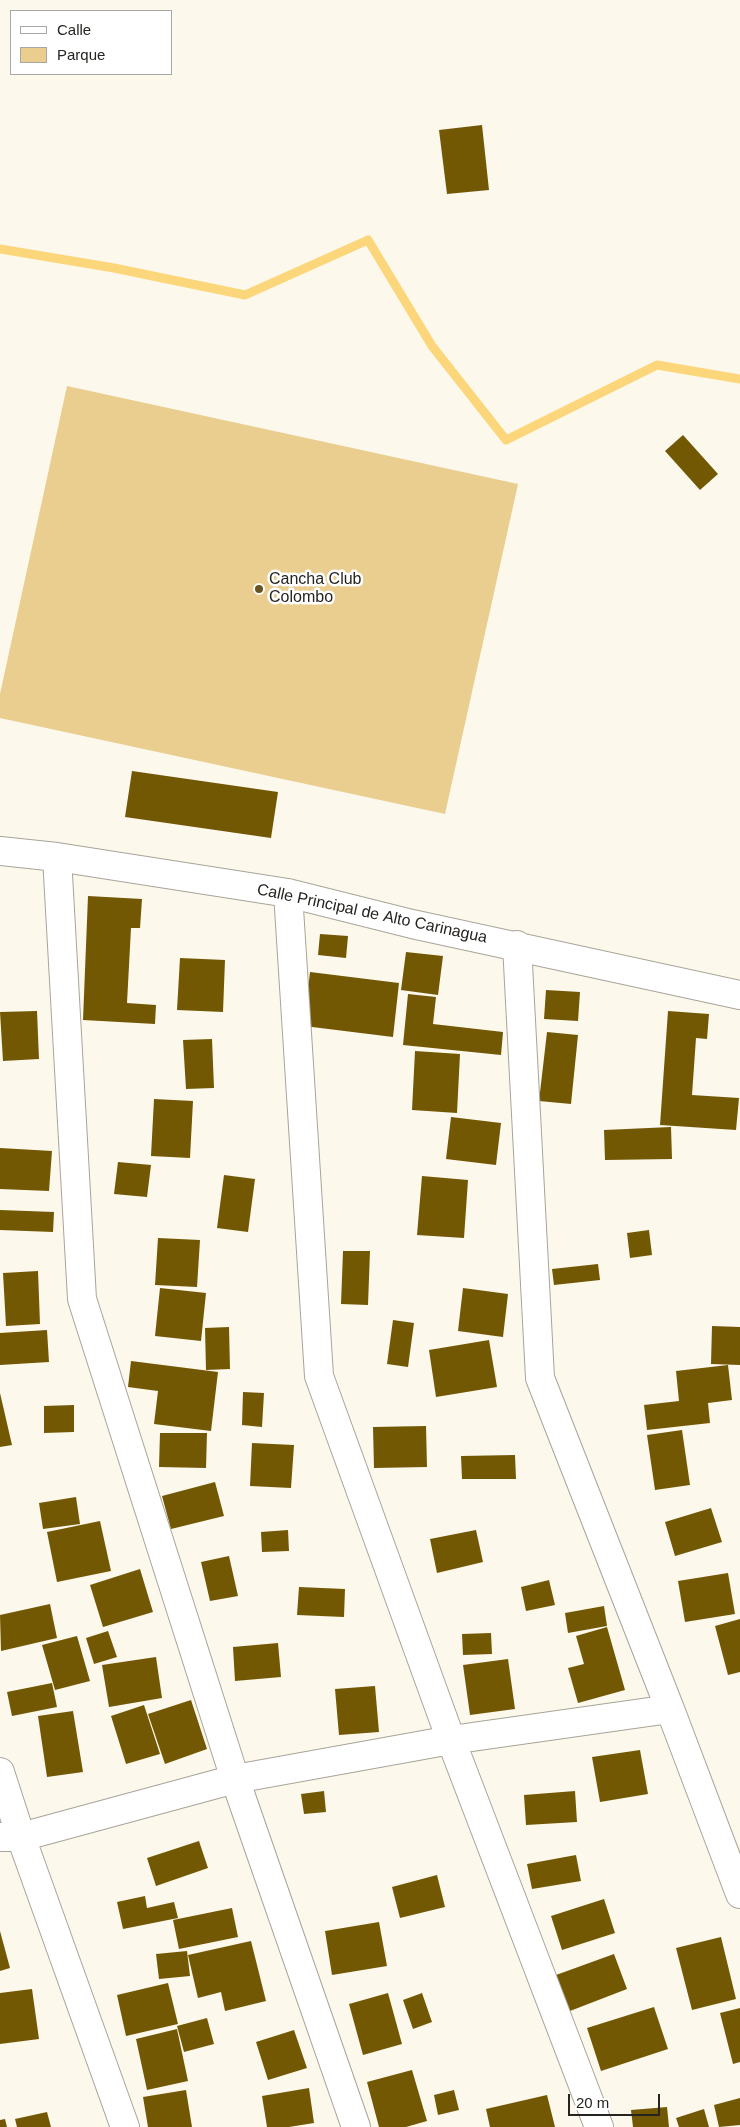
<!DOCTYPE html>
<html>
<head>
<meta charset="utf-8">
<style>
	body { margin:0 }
	#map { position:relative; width:740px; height:2127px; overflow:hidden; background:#fdf8ec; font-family:Helvetica,sans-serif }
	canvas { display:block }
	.legend { position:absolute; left:10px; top:10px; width:162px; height:65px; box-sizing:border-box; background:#fff; border:1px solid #a8a7a6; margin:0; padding:6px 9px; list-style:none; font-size:15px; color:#262420 }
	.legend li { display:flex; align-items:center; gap:10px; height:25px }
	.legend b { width:25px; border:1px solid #a8a7a6 }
	.scale { position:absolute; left:568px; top:2094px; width:92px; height:22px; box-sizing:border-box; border:2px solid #262420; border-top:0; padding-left:6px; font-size:15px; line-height:18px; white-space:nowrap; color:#262420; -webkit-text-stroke:4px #fff; paint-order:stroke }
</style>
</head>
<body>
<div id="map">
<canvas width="740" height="2127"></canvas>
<ul class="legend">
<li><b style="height:6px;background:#fff"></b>Calle</li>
<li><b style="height:14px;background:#e9ce8f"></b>Parque</li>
</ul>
<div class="scale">20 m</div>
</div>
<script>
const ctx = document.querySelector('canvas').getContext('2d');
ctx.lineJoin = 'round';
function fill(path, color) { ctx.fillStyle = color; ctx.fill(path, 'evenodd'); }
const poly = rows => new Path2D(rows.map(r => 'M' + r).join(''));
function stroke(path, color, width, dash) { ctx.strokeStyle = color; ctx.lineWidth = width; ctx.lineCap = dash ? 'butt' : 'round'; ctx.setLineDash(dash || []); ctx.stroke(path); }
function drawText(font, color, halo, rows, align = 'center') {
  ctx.font = font + ' Helvetica,sans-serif'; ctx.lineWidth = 5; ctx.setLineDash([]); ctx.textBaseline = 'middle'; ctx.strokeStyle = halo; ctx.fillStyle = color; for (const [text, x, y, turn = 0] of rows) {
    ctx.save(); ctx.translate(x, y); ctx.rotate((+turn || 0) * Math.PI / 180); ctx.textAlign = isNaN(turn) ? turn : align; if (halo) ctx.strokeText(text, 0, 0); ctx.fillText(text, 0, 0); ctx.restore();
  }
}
const green = poly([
	[67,386,518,484,445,814,0,718,0,694]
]);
const stream = poly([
	[0,249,114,268,245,295,368,240,432,346,506,440,657,365,740,379]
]);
const building = poly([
	[482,125,489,190,447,194,439,130],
	[683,435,718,474,700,490,665,451],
	[132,771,278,792,271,838,125,817],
	[88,896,142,899,140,928,131,928,127,1003,156,1005,155,1024,83,1020],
	[320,934,348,936,346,958,318,955],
	[406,952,443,956,438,995,401,990],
	[180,958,225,960,223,1012,177,1010],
	[310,972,399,983,393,1037,304,1026],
	[546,990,580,992,578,1021,544,1019],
	[408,994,436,997,433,1024,503,1032,501,1055,403,1045],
	[37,1011,39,1059,3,1061,0,1012],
	[668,1011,709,1014,707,1039,696,1038,692,1095,739,1098,736,1130,660,1125],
	[547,1032,578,1035,571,1104,539,1101],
	[212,1039,214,1088,186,1089,183,1040],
	[415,1051,460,1054,457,1113,412,1110],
	[154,1099,193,1101,190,1158,151,1156],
	[451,1117,501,1123,496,1165,446,1159],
	[671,1127,672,1159,605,1160,604,1130],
	[0,1148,52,1151,49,1191,0,1189],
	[118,1162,151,1165,147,1197,114,1194],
	[224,1175,255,1179,248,1232,217,1228],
	[422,1176,468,1180,464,1238,417,1235],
	[0,1210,54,1212,53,1232,0,1230],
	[649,1230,652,1255,630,1258,627,1233],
	[158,1238,200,1240,197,1287,155,1285],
	[343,1251,370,1251,368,1305,341,1304],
	[598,1264,600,1280,554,1285,552,1269],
	[38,1271,40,1324,6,1326,3,1273],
	[160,1288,206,1293,201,1341,155,1336],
	[463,1288,508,1294,503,1337,458,1331],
	[393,1320,414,1323,408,1367,387,1364],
	[712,1326,740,1327,740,1365,711,1364],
	[229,1327,230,1369,206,1370,205,1328],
	[47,1330,49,1362,0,1365,0,1333],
	[489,1340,497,1387,436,1397,429,1350],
	[131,1361,218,1372,211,1431,154,1424,158,1391,128,1387],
	[728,1365,732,1400,708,1403,710,1423,647,1430,644,1405,679,1401,676,1371],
	[243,1392,264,1393,262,1427,242,1425],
	[0,1393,12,1445,0,1447],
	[74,1405,74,1432,44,1433,44,1406],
	[426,1426,427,1467,374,1468,373,1427],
	[682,1430,690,1485,655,1490,647,1435],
	[160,1433,207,1433,206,1468,159,1467],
	[252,1443,294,1445,291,1488,250,1486],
	[515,1455,516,1479,462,1479,461,1456],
	[215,1482,224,1516,171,1529,162,1496],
	[76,1497,80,1524,43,1529,39,1503],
	[711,1508,722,1542,675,1556,665,1522],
	[100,1521,111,1571,57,1582,47,1532],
	[288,1530,289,1551,262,1552,261,1532],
	[476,1530,483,1562,437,1573,430,1539],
	[229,1556,238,1596,210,1601,201,1562],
	[140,1569,153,1612,103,1627,90,1585],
	[728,1573,735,1614,685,1622,678,1581],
	[549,1580,555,1605,526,1611,521,1587],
	[299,1587,345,1589,344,1617,297,1615],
	[50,1604,57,1638,1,1651,0,1615],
	[604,1606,607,1626,568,1633,565,1613],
	[740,1619,740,1672,728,1675,715,1626],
	[607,1627,625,1690,578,1703,568,1668,584,1664,576,1636],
	[108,1631,117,1657,94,1664,86,1638],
	[491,1633,492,1654,463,1655,462,1634],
	[77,1636,90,1681,55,1690,42,1645],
	[278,1643,281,1677,235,1681,233,1647],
	[156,1657,162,1698,109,1707,102,1665],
	[508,1659,515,1709,470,1715,463,1665],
	[52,1683,57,1707,12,1716,7,1692],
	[375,1686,379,1732,339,1735,335,1689],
	[191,1700,207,1749,165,1764,148,1714],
	[144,1705,160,1754,126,1764,111,1716],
	[73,1711,83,1772,47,1777,38,1716],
	[640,1750,648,1794,600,1802,592,1757],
	[324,1791,326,1812,304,1814,301,1794],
	[575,1791,577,1822,526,1825,524,1795],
	[199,1841,208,1868,156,1886,147,1858],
	[576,1855,581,1881,532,1889,527,1864],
	[437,1875,445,1907,400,1918,392,1887],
	[145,1896,147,1908,174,1902,178,1918,123,1929,117,1902],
	[604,1899,615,1933,562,1950,551,1916],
	[232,1908,238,1937,179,1949,173,1920],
	[379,1922,387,1966,332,1975,325,1931],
	[0,1931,10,1968,0,1971],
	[721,1937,736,1999,692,2010,676,1948],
	[251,1941,266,2001,225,2011,221,1992,198,1998,188,1955],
	[187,1951,190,1976,159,1979,156,1954],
	[614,1954,627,1989,570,2011,556,1975],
	[168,1983,178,2024,126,2036,117,1995],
	[32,1989,39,2039,0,2044,0,1993],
	[388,1993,402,2044,363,2055,349,2004],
	[422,1993,432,2022,413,2029,403,2000],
	[654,2007,668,2049,601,2071,587,2028],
	[740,2008,740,2062,733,2064,720,2013],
	[207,2018,214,2044,184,2052,177,2026],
	[177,2029,188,2081,147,2090,136,2039],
	[294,2030,307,2068,268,2080,256,2042],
	[412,2070,427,2121,406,2127,379,2127,367,2082],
	[309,2088,314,2123,289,2127,267,2127,262,2096],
	[186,2090,192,2127,148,2127,143,2097],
	[454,2090,459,2110,438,2115,434,2095],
	[547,2095,555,2127,490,2127,486,2109],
	[740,2098,740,2125,719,2127,714,2105],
	[667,2107,669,2127,633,2127,631,2110],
	[704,2109,709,2127,679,2127,676,2118],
	[47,2112,51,2127,17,2127,15,2119],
	[5,2119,7,2127,0,2127,0,2120]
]);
const minor = poly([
	[0,851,57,857,288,893,412,924,740,995],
	[57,857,82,1299,235,1779,356,2127],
	[288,893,319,1376,451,1740,599,2127],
	[670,1709,740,1894],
	[0,1772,21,1837,125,2127],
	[0,1837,21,1837,235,1779,451,1740,670,1709,540,1378,517,945]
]);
const markers = [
	[259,589,5,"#685423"]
];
const poiNames = [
	["Cancha Club",269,580],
	["Colombo",269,598]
];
const streetNames = [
	["Calle Principal de Alto Carinagua",372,914,12]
];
fill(green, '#e9ce8f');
stroke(stream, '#fcd67a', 9);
fill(building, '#735804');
stroke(minor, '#a8a499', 30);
stroke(minor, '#fff', 28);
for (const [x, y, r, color] of markers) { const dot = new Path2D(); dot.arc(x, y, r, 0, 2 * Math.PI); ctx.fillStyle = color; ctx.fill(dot); stroke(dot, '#fff', 2); }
drawText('16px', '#262420', '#fff', poiNames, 'left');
drawText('16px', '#262420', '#fff', streetNames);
</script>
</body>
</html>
